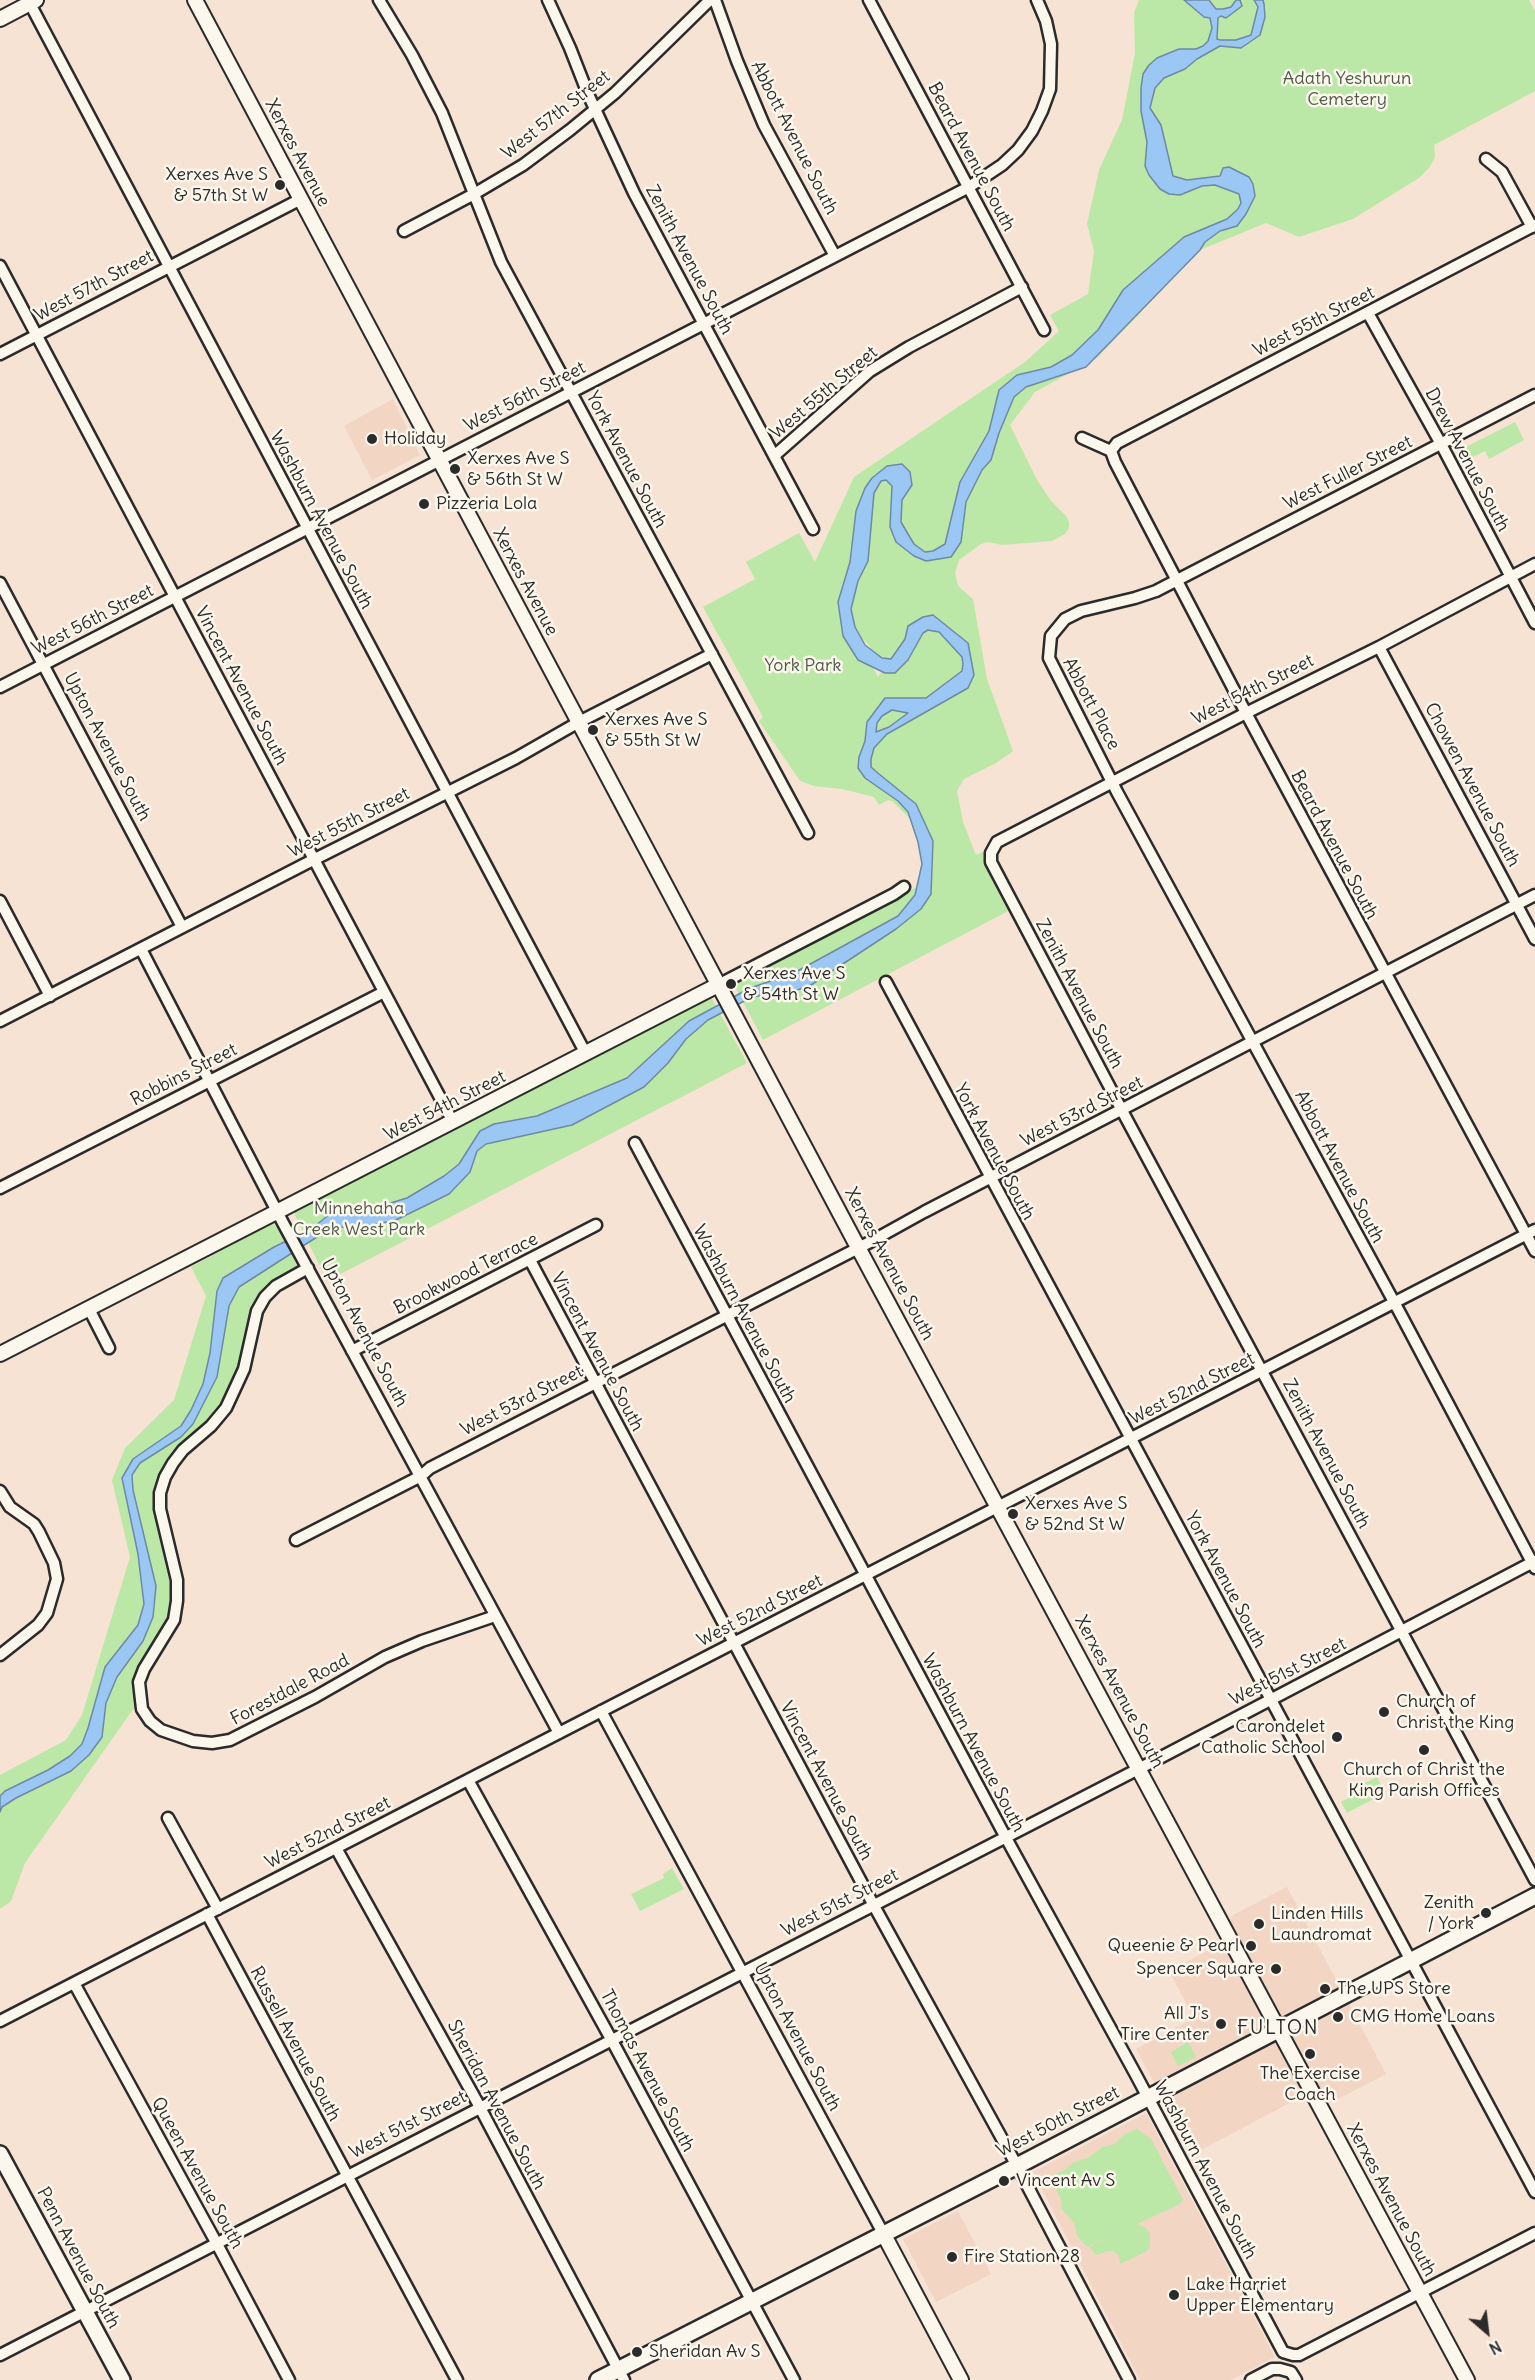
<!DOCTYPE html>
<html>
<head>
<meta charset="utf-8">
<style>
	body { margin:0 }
	#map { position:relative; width:1535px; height:2380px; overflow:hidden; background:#f6e3d4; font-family:Delius,sans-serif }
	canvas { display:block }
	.north { position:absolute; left:1457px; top:2302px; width:60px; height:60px; -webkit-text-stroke:4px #fbf7ec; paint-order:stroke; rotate:152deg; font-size:16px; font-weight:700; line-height:24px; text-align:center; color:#2b2b2b }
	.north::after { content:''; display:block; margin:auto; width:21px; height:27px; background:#2b2b2b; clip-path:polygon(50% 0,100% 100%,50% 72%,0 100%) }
</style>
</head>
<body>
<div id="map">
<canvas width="1535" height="2380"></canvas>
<div class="north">N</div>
</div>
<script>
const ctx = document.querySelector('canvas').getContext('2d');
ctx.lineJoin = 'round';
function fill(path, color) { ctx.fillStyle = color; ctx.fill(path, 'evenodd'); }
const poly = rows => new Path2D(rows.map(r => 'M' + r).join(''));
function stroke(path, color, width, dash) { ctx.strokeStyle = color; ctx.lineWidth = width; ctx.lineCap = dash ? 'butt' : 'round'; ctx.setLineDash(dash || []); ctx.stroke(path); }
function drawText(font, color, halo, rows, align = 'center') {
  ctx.font = font + ' Delius,sans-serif'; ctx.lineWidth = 5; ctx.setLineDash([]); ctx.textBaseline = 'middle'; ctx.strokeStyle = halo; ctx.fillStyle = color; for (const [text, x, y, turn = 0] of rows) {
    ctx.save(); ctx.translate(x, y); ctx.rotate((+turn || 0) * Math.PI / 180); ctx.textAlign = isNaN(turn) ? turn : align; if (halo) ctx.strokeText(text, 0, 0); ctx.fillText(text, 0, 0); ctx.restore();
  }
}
const built = poly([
	[393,399,420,455,372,480,344,426],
	[1287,1887,1386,2074,1332,2102,1301,2097,1193,2154,1136,2049,1194,2018,1169,1971,1219,1945,1233,1915],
	[1146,2113,1275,2357,1231,2380,1140,2380,1033,2172],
	[958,2211,991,2274,936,2302,903,2239]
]);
const green = poly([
	[1139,0,1529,0,1535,11,1535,91,1434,145,1435,157,1429,168,1419,178,1353,219,1299,237,1266,223,1200,250,1097,358,1035,392,1010,425,1037,480,1051,501,1066,516,1069,522,1069,528,1065,534,1052,541,1002,545,988,542,981,544,959,560,955,573,958,586,973,599,987,679,1013,751,996,763,964,779,957,791,963,822,976,855,985,851,985,866,1008,911,763,1040,733,983,932,879,933,841,892,801,888,800,879,805,874,797,842,789,814,786,800,781,759,721,763,717,703,607,755,579,746,562,799,533,815,562,854,477,1025,362,1059,331,1050,315,1088,294,1094,251,1087,224,1099,170,1122,120,1135,53,1134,13],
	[854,632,869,645,882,671,878,677],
	[1515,422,1524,440,1489,459,1485,451,1465,461,1460,450],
	[710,995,747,1063,327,1281,292,1209],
	[272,1223,278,1229,297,1266,265,1297,236,1390,183,1450,160,1493,173,1560,174,1620,144,1669,136,1705,25,1863,11,1901,0,1909,0,1775,66,1740,82,1715,130,1557,112,1480,125,1448,174,1400,206,1296,191,1267],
	[1377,1777,1385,1793,1347,1813,1341,1802,1363,1790,1361,1785],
	[672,1868,684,1889,640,1911,631,1894,664,1878,663,1874],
	[1188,2042,1196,2057,1178,2066,1171,2052],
	[1137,2129,1151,2139,1183,2200,1180,2204,1137,2224,1146,2228,1150,2233,1150,2246,1147,2251,1120,2264,1119,2256,1113,2251,1107,2251,1097,2255,1089,2247,1114,2234,1087,2247,1078,2237,1074,2223,1062,2209,1061,2199,1052,2180,1054,2175,1065,2170,1074,2162,1088,2158,1103,2147,1115,2144,1125,2134]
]);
const water = poly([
	[1184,0,1209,0,1216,9,1223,9,1231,7,1236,0,1240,0,1242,6,1226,18,1221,16,1218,18,1217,39,1220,40,1236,40,1251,35,1258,7,1254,0,1263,0,1264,4,1265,17,1260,35,1241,48,1220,46,1197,59,1185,69,1164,78,1155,88,1150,108,1161,125,1173,176,1187,180,1220,176,1223,168,1229,167,1249,177,1253,184,1255,196,1246,214,1237,226,1220,231,1205,242,1200,250,1086,367,1026,387,1014,397,999,433,991,460,982,470,966,502,961,542,951,557,926,561,914,556,896,542,890,527,892,486,886,480,881,481,874,493,868,561,858,581,851,609,855,627,865,645,882,658,891,659,905,639,908,626,923,617,933,615,968,643,974,675,968,688,887,734,874,748,871,759,871,767,879,774,916,804,933,841,931,894,921,909,896,929,811,985,778,997,765,995,752,997,708,1020,686,1039,668,1063,644,1087,572,1125,486,1144,477,1151,470,1172,449,1194,396,1220,373,1225,331,1228,239,1287,229,1306,217,1377,193,1424,181,1437,140,1463,132,1475,133,1490,156,1586,153,1617,143,1641,117,1677,106,1703,102,1737,89,1755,71,1771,16,1798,2,1807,0,1812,0,1796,5,1791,48,1770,70,1756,82,1744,88,1728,105,1667,138,1625,144,1604,138,1554,122,1478,133,1459,181,1426,191,1410,203,1384,210,1353,217,1291,223,1278,274,1247,311,1229,330,1214,368,1210,407,1198,444,1176,459,1164,480,1131,494,1124,537,1116,627,1078,689,1021,750,988,792,974,898,916,915,895,922,864,918,842,908,812,898,801,865,778,858,768,859,757,865,741,867,722,885,698,926,698,962,671,963,664,962,657,939,632,928,630,923,633,908,660,895,673,885,673,858,660,843,636,838,602,850,562,856,511,865,488,872,478,887,466,902,464,910,472,912,485,902,500,901,522,908,534,914,544,925,552,933,551,945,544,960,482,989,431,999,390,1017,375,1051,367,1072,355,1098,330,1123,290,1184,237,1227,219,1238,209,1241,203,1239,194,1215,185,1202,186,1180,195,1169,194,1160,189,1149,175,1145,166,1147,142,1141,111,1141,88,1143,74,1149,65,1157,58,1179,49,1196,49,1203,46,1208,41,1212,28,1210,18,1204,17,1184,0],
	[892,710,908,713,889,727,876,732,877,723,882,716,892,710]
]);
const minor = poly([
	[28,0,586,1054],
	[379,0,412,55,442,113,501,262,808,833],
	[548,0,570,48,588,94,634,193,813,529],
	[715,0,737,61,764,125,835,256],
	[869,0,1044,330],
	[1486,159,1502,172,1532,227],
	[404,231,474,194,523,165,570,130,615,93,710,0],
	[0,266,453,1122],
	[1368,313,1441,444,1535,623],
	[0,354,301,199],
	[1082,438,1111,451],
	[1111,451,1115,462,1246,713,1535,1251],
	[1111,451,1117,443,1535,225],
	[774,456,870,371,909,347,1022,287],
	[1535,564,1379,647,1246,713,997,842,991,853,991,862,1126,1118,1535,1880],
	[0,583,182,927],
	[1379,647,1535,939],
	[0,687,969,187,1002,165,1018,150,1032,131,1042,111,1050,89,1051,44,1046,21,1037,0],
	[0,901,50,996],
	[141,949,283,1223,559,1733],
	[886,982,1535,2192],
	[720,984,894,894,904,887],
	[0,1021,307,863,516,758,579,722,712,654],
	[635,1143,1005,1836,1136,2075,1283,2352,1293,2355,1299,2355,1535,2233],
	[0,1188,384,992],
	[530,1260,873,1904,1017,2166,1129,2380],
	[308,1268,276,1286,265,1297,257,1311,244,1369,226,1408,211,1426,183,1450,173,1463,165,1477,160,1493,160,1509,177,1580,177,1601,174,1620,144,1669,139,1682,142,1709,150,1721,161,1730,193,1741,212,1743,230,1740,315,1697,385,1657,422,1641,495,1616],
	[89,1309,109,1348],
	[352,1351,596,1225],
	[0,1491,10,1507,34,1524,39,1532,54,1563,57,1579,47,1613,38,1625,0,1655],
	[296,1540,421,1476,430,1468,870,1242,924,1212,1535,895],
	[1535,1568,1400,1313,1117,792,1049,658,1051,636,1065,619,1081,611,1135,598,1156,591,1535,395],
	[601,1711,883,2233],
	[468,1780,616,2048,794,2380],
	[168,1818,218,1909],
	[336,1848,476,2100,624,2380],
	[207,1914,457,2380],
	[74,1983,217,2244,289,2380],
	[0,2021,1535,1230],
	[0,2355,1150,1763,1535,1561],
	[1251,2380,1272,2369,1280,2369,1291,2372,1296,2380]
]);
const tertiary = poly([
	[195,0,853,1238,1467,2380],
	[0,19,36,0],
	[0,1354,720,984],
	[883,2233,961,2380]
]);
const secondary = poly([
	[0,2154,122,2380],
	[598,2380,1017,2166,1535,1896]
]);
const markers = [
	[280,185,6,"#2b2b2b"],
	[372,439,6,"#2b2b2b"],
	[455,469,6,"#2b2b2b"],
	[424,504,6,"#2b2b2b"],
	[593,730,6,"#2b2b2b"],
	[731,984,6,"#2b2b2b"],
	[1013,1514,6,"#2b2b2b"],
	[1384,1712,6,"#2b2b2b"],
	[1337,1737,6,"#2b2b2b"],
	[1424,1750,6,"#2b2b2b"],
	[1486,1913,6,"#2b2b2b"],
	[1259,1924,6,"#2b2b2b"],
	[1251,1946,6,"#2b2b2b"],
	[1276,1969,6,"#2b2b2b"],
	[1325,1989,6,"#2b2b2b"],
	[1338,2017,6,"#2b2b2b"],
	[1221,2024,6,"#2b2b2b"],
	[1310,2054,6,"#2b2b2b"],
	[1004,2181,6,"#2b2b2b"],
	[952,2257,6,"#2b2b2b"],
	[1174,2295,6,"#2b2b2b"],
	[637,2352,6,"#2b2b2b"]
];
const parkNames = [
	["Adath Yeshurun",1347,79],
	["Cemetery",1347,100],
	["York Park",803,666],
	["Minnehaha",359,1209],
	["Creek West Park",359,1230]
];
const streetNames = [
	["West 57th Street",556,115,-38],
	["Abbott Avenue South",794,138,63],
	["Xerxes Avenue",297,153,62],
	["Beard Avenue South",971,157,62],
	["Zenith Avenue South",689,260,62],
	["West 57th Street",94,286,-28],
	["West 55th Street",1314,322,-27],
	["West 55th Street",824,393,-40],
	["West 56th Street",525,397,-27],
	["York Avenue South",626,460,62],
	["Drew Avenue South",1467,460,62],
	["West Fuller Street",1348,473,-27],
	["Washburn Avenue South",321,520,62],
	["Xerxes Avenue",525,582,62],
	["West 56th Street",93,620,-27],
	["Vincent Avenue South",241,686,62],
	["West 54th Street",1253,690,-27],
	["Abbott Place",1091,704,62],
	["Upton Avenue South",107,747,62],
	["Chowen Avenue South",1472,785,62],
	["West 55th Street",349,823,-27],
	["Beard Avenue South",1334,845,62],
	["Zenith Avenue South",1079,994,62],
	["Robbins Street",184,1075,-27],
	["West 54th Street",445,1106,-27],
	["West 53rd Street",1082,1112,-27],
	["York Avenue South",994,1152,62],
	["Abbott Avenue South",1339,1167,62],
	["Xerxes Avenue South",889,1264,62],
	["Brookwood Terrace",466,1274,-27],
	["Washburn Avenue South",744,1314,62],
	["Upton Avenue South",364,1333,62],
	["Vincent Avenue South",597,1352,62],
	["West 52nd Street",1192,1389,-27],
	["West 53rd Street",522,1401,-27],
	["Zenith Avenue South",1326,1454,62],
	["York Avenue South",1225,1580,62],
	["West 52nd Street",760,1611,-27],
	["West 51st Street",1288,1672,-27],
	["Forestdale Road",290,1690,-28],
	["Xerxes Avenue South",1119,1692,62],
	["Washburn Avenue South",973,1743,62],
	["Vincent Avenue South",826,1781,62],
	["West 52nd Street",328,1833,-27],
	["West 51st Street",840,1903,-27],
	["Upton Avenue South",797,2037,62],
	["Russell Avenue South",295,2044,62],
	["Thomas Avenue South",647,2071,62],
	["Sheridan Avenue South",496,2105,62],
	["West 50th Street",1058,2122,-27],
	["West 51st Street",408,2125,-27],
	["Washburn Avenue South",1205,2170,62],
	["Queen Avenue South",197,2173,61],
	["Xerxes Avenue South",1391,2200,62],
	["Penn Avenue South",78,2258,62]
];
const poiNames = [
	["Xerxes Ave S",268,175,"right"],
	["& 57th St W",268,196,"right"],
	["Holiday",384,439],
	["Xerxes Ave S",467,459],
	["& 56th St W",467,480],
	["Pizzeria Lola",436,504],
	["Xerxes Ave S",605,720],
	["& 55th St W",605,741],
	["Xerxes Ave S",743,974],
	["& 54th St W",743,995],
	["Xerxes Ave S",1025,1504],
	["& 52nd St W",1025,1525],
	["Church of",1396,1702],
	["Christ the King",1396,1723],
	["Carondelet",1325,1727,"right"],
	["Catholic School",1325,1748,"right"],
	["Church of Christ the",1424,1770,"center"],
	["King Parish Offices",1424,1791,"center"],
	["Zenith",1474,1903,"right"],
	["/ York",1474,1924,"right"],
	["Linden Hills",1271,1914],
	["Laundromat",1271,1935],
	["Queenie & Pearl",1239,1946,"right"],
	["Spencer Square",1264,1969,"right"],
	["The UPS Store",1337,1989],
	["All J's",1209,2014,"right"],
	["Tire Center",1209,2035,"right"],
	["CMG Home Loans",1350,2017],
	["The Exercise",1310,2074,"center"],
	["Coach",1310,2095,"center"],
	["Vincent Av S",1016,2181],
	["Fire Station 28",964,2257],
	["Lake Harriet",1186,2285],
	["Upper Elementary",1186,2306],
	["Sheridan Av S",649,2352]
];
const neighbourhoodNames = [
	["FULTON",1278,2028]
];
fill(built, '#f2d5c3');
fill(green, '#bbe8a6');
fill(water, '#9bc7f5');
stroke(water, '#6e89a4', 1.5);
stroke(minor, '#2b2b2b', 15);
stroke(tertiary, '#2b2b2b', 18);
stroke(secondary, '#2b2b2b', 20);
stroke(minor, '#fbf7ec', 10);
stroke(tertiary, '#fbf7ec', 14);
stroke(secondary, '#fbf7ec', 15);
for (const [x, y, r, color] of markers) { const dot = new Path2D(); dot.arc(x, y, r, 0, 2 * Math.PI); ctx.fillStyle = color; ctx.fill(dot); stroke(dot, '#fbf7ec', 2); }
drawText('18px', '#4f5a4a', '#fbf7ec', parkNames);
drawText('18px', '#2b2b2b', '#fbf7ec', streetNames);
drawText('18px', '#2b2b2b', '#fbf7ec', poiNames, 'left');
ctx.letterSpacing = '1.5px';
drawText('20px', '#2b2b2b', '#fbf7ec', neighbourhoodNames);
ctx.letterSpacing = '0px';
</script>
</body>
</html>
